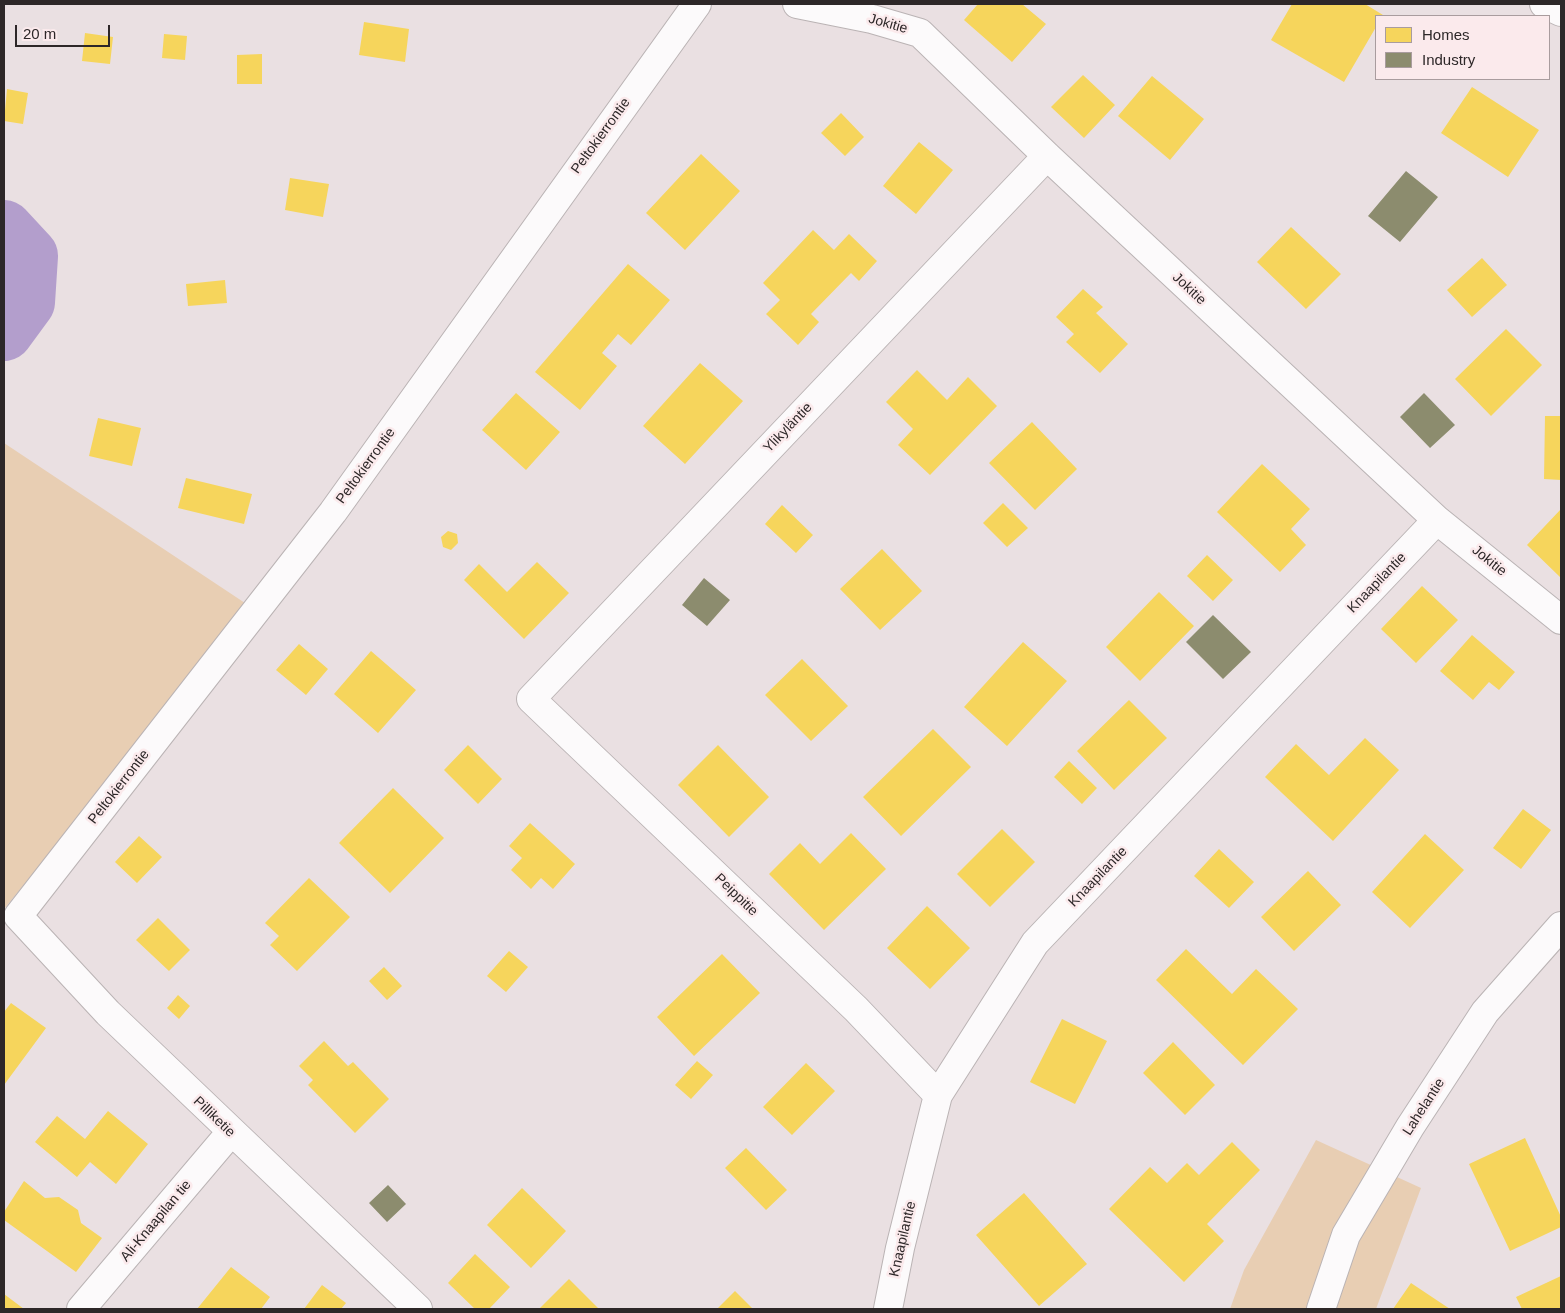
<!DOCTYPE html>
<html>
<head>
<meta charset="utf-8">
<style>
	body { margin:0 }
	#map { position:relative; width:1565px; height:1313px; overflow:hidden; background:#eae0e2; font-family:Arial,sans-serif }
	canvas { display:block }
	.frame { position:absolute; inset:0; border:5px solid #2d2728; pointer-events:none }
	.legend { position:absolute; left:1375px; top:15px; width:175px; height:65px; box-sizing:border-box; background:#fbeaec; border:1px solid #a99c9e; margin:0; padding:6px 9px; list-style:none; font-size:15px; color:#2d2728 }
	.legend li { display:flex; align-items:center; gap:10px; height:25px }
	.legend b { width:25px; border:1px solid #a99c9e }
	.scale { position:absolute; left:15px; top:25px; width:95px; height:22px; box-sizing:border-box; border:2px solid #2d2728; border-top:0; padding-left:6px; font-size:15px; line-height:18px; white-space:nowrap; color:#2d2728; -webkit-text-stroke:4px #fbeaec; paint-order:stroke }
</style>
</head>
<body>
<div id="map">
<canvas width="1565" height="1313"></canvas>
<div class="frame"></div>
<ul class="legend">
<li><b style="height:14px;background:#f6d55c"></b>Homes</li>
<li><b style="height:14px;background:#8c8c6e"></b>Industry</li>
</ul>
<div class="scale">20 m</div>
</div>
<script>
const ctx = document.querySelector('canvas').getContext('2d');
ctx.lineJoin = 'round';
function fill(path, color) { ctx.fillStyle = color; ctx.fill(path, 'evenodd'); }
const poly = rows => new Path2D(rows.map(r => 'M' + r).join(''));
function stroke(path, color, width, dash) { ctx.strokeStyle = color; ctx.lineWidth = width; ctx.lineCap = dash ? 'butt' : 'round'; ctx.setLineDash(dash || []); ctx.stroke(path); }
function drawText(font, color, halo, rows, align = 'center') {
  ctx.font = font + ' Arial,sans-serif'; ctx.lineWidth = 5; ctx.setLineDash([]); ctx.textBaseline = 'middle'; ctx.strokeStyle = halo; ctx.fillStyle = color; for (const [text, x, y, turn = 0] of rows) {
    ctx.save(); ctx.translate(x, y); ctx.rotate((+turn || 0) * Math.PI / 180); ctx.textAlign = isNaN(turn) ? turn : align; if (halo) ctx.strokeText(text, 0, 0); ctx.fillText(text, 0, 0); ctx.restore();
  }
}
const green = poly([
	[4,219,35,255,32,310,4,333],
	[4,443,251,607,4,909],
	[1316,1140,1421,1188,1376,1309,1230,1309,1244,1270]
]);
const homes = poly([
	[978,4,1022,4,1046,24,1012,62,964,20],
	[1292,4,1365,4,1383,15,1376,16,1376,27,1344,82,1271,40],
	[364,22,409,29,405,62,359,55],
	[85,33,113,37,110,64,82,61],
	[164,34,187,36,185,60,162,58],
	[262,54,262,84,237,84,237,55],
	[1083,75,1115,105,1084,138,1051,107],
	[1152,76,1204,119,1170,160,1118,116],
	[1472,87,1539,130,1508,177,1441,133],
	[7,89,28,93,23,124,4,121],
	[841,113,864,137,845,156,821,133],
	[919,142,953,170,916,214,883,186],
	[701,154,740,191,685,250,646,213],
	[290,178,329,184,323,217,285,210],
	[1291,227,1341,274,1306,309,1257,262],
	[813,230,834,250,849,234,877,261,859,281,851,273,811,314,819,322,798,345,766,314,780,300,763,283],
	[1482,258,1507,285,1472,317,1447,290],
	[628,264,670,300,631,345,618,334,602,353,617,366,580,410,535,372],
	[225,280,227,303,188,306,186,284],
	[1083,289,1103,307,1096,313,1128,344,1100,373,1066,342,1074,334,1056,317],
	[1506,329,1542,365,1491,416,1455,379],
	[700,363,743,401,685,464,643,426],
	[917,370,947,400,968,377,997,406,930,475,898,445,913,429,886,402],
	[516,393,560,432,526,470,482,430],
	[1545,416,1561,416,1561,480,1544,479],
	[98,418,141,428,132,466,89,456],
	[1032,422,1077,469,1035,510,989,463],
	[1262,464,1310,509,1291,529,1306,545,1280,572,1217,512],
	[186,478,252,494,244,524,178,508],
	[1003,503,1028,528,1007,547,983,523],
	[782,505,813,535,796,553,765,524],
	[1561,509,1561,578,1527,545],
	[448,531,457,534,458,543,451,550,443,547,441,537],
	[882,549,922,591,880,630,840,589],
	[1207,555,1233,580,1213,601,1187,576],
	[537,562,569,593,524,639,464,580,479,564,507,592],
	[1422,586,1458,620,1416,663,1381,629],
	[1159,592,1194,626,1140,681,1106,647],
	[1472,635,1515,672,1499,690,1489,682,1473,700,1440,671],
	[1023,642,1067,681,1007,746,964,707],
	[299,644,328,669,306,695,276,670],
	[371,651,416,690,378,733,334,694],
	[802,659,848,706,811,741,765,695],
	[1129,700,1167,738,1114,790,1077,751],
	[933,729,971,767,901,836,863,797],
	[1365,738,1399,770,1333,841,1265,777,1296,744,1329,775],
	[468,745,502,779,478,804,444,770],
	[718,745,769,797,729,837,678,785],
	[1069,761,1097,788,1082,804,1054,777],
	[393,788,444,838,390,893,339,843],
	[1523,809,1551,830,1521,869,1493,848],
	[530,823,575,864,553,889,541,878,531,889,511,870,522,858,509,846],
	[1002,829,1035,862,990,907,957,874],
	[851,833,886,869,824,930,769,874,800,843,820,864],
	[1425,834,1464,870,1410,928,1372,892],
	[139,836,162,857,137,883,115,862],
	[1219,849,1254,882,1229,908,1194,876],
	[1308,871,1341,905,1294,951,1261,917],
	[309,878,350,917,297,971,270,945,279,936,265,923],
	[927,906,970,948,930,989,887,948],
	[158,918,190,950,169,971,136,940],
	[1186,949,1232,994,1256,969,1298,1009,1243,1065,1156,980],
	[509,951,528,967,506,992,487,976],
	[722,954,760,993,694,1056,657,1017],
	[384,967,402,986,387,1000,369,981],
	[178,995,190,1006,179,1019,167,1008],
	[11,1003,46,1028,4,1085,4,1012],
	[1062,1019,1107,1041,1075,1104,1030,1082],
	[324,1041,348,1066,353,1062,389,1099,355,1133,308,1085,313,1080,299,1066],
	[1173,1042,1215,1085,1185,1115,1143,1073],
	[697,1061,713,1075,691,1099,675,1085],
	[806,1063,835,1091,792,1135,763,1107],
	[108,1111,148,1144,116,1184,90,1162,77,1177,35,1142,57,1116,85,1139],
	[1525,1138,1561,1217,1561,1227,1510,1251,1469,1164],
	[1232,1142,1260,1170,1207,1224,1224,1241,1184,1282,1109,1209,1150,1167,1167,1183,1187,1163,1199,1175],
	[746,1148,787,1190,766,1210,725,1168],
	[24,1181,45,1198,59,1197,78,1210,81,1223,102,1238,76,1272,4,1220,4,1212],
	[522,1188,566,1231,531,1268,487,1225],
	[1024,1193,1087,1264,1039,1306,976,1235],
	[475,1254,510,1287,489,1309,475,1309,448,1283],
	[231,1267,270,1297,261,1309,197,1309],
	[1561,1276,1561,1309,1522,1309,1516,1297],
	[569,1279,599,1309,539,1309],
	[1411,1283,1450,1309,1393,1309],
	[322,1285,346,1303,341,1309,304,1309],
	[735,1291,753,1309,717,1309],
	[4,1294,24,1309,4,1309]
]);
const industry = poly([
	[1406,171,1438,197,1400,242,1368,216],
	[1424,393,1455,425,1430,448,1400,417],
	[704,578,730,600,707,626,682,605],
	[1213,615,1251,652,1223,679,1186,642],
	[388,1185,406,1204,387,1222,369,1203]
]);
const river = poly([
	[4,229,29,256,26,302,4,332]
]);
const street = poly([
	[797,4,872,19,920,33,1047,156,1437,520,1561,620],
	[1544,4,1561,12],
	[938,1095,856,1009,531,699,1047,156],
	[81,1309,231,1132],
	[418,1309,108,1013,18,916,333,512,697,4],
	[888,1309,900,1248,938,1095,1035,943,1437,520]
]);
const secondary = poly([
	[1321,1309,1346,1235,1410,1127,1485,1012,1561,926]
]);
const streetNames = [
	["Jokitie",888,24,16],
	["Peltokierrontie",601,136,-54],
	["Jokitie",1189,289,43],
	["Ylikyläntie",788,428,-46],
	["Peltokierrontie",366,466,-54],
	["Jokitie",1489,561,39],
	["Knaapilantie",1377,583,-46],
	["Peltokierrontie",119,787,-52],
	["Knaapilantie",1098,877,-46],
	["Peippitie",736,895,44],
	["Lahelantie",1424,1107,-57],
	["Pilliketie",214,1117,44],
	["Ali-Knaapilan tie",156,1221,-50],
	["Knaapilantie",903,1239,-77]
];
fill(green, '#e8ceb3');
fill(homes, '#f6d55c');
fill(industry, '#8c8c6e');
stroke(river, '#b39ecc', 58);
stroke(street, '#bab3b4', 30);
stroke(secondary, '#bab3b4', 30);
stroke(street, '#fcfafb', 28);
stroke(secondary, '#fcfafb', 28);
drawText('14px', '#2d2728', '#fbeaec', streetNames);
</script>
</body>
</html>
